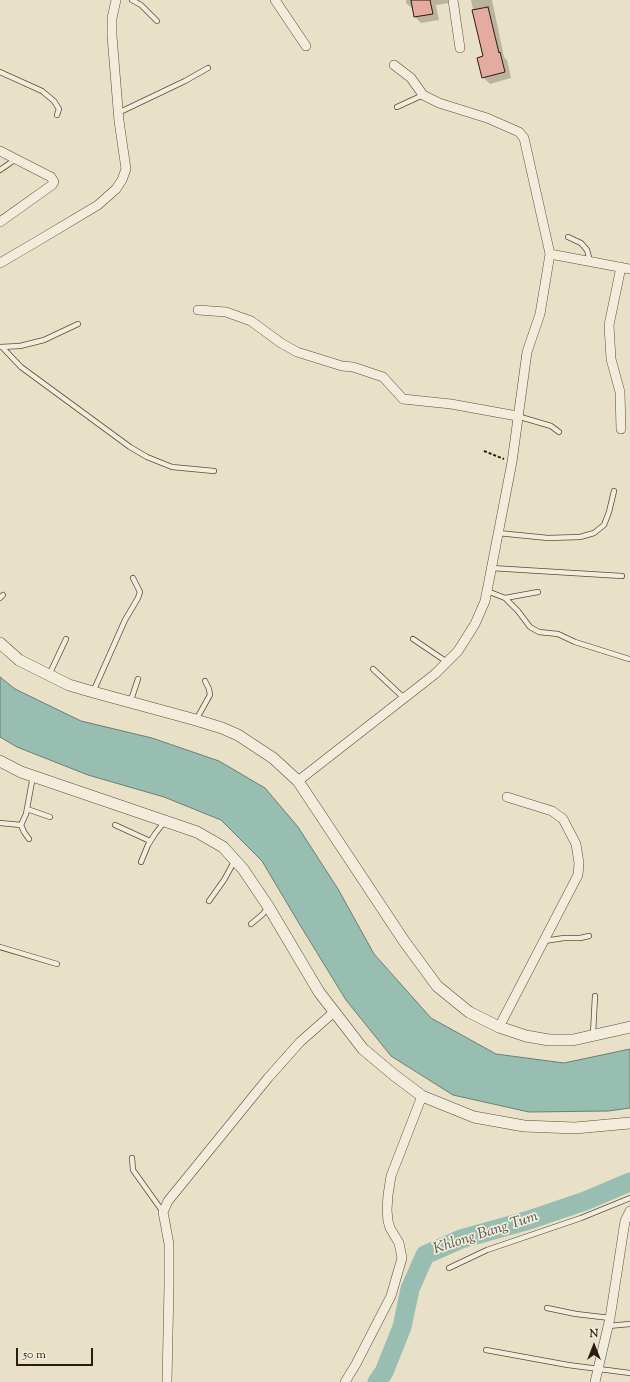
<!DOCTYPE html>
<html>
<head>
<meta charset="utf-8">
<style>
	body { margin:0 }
	#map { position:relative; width:630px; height:1382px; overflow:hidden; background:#e9e1c7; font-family:"Sorts Mill Goudy",serif }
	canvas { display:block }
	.north { position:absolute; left:574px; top:1326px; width:40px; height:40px; -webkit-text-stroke:3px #f1ecdb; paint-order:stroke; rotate:0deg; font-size:11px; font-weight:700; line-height:16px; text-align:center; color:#2c1b0e }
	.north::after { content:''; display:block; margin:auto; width:14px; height:18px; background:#2c1b0e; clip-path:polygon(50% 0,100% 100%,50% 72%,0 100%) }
	.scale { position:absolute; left:16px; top:1348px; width:77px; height:18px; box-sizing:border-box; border:2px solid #2c1b0e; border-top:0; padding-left:5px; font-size:12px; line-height:14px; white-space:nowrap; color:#2c1b0e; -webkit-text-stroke:3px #f1ecdb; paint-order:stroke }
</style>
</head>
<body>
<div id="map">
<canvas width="630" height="1382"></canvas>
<div class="north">N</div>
<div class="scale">50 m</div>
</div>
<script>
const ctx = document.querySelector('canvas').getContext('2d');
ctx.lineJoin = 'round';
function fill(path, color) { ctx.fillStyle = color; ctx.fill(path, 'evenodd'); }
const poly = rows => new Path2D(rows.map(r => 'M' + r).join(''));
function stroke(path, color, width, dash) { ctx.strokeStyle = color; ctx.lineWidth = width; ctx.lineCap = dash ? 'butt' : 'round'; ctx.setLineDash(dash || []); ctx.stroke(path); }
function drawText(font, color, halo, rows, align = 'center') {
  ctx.font = font + ' "Sorts Mill Goudy",serif'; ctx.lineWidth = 3.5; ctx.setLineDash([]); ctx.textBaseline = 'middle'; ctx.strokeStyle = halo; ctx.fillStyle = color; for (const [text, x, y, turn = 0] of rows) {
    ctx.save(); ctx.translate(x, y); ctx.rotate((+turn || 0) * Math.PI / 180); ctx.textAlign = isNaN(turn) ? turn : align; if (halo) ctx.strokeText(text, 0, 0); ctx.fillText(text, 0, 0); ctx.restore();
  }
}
const water = poly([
	[0,677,15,689,81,721,152,738,219,761,265,788,298,827,338,889,374,954,431,1018,496,1054,564,1063,630,1049,630,1108,608,1111,529,1112,453,1095,391,1056,346,1000,300,925,262,861,221,820,164,797,88,775,17,747,0,737,0,677]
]);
const shadow = poly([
	[406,0,448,0,449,3,436,5,439,20,421,23,415,17,413,9,406,3],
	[471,0,492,0,504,57,507,60,511,78,490,84,483,77,484,57]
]);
const river = poly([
	[377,1382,384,1372,402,1327,410,1289,425,1255,461,1239,529,1220,585,1201,630,1182]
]);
const building = poly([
	[411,0,430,0,433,14,414,17,411,0],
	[488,7,499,53,500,52,505,72,482,78,477,58,483,56,472,10,488,7]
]);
const path = poly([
	[484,451,504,459]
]);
const service = poly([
	[132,0,141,5,157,21],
	[0,72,42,91,54,101,59,109,57,115],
	[397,107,423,95],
	[118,113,185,81,208,68],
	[0,170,16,159],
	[568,237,581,243,587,250,590,261],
	[0,347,20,346,44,340,78,324],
	[3,348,21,367,130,447,147,457,172,467,214,471],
	[517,416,551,426,559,432],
	[498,533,548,538,580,537,594,533,604,525,609,512,614,491],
	[491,568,622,576],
	[487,591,505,598,518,611,530,627,539,632,558,634,575,642,629,659],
	[0,598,3,595],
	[505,598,538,592],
	[413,639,447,662],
	[373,669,404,698],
	[49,675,66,639],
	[93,692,125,620,138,598,140,592,133,578],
	[130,703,138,679],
	[196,720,210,695,209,689,205,681],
	[27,809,50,817],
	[0,823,21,825,26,814,33,776],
	[21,825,24,832,29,839],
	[115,825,150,841],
	[141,862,148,845,155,834,165,821],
	[209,901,224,880,235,860],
	[251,924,263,914,268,907],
	[544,941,564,938,580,938,589,936],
	[0,947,57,964],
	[593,1034,595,996],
	[132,1158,133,1170,163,1212],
	[449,1268,487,1250,581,1218,630,1198],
	[547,1308,576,1314,610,1318],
	[608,1326,630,1324],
	[486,1350,568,1365,630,1373]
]);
const minor = poly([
	[275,0,306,46],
	[453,0,460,48],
	[0,151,51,177,54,182,52,185,0,222],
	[550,254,630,269],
	[0,263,36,242,98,205,116,189,122,180,126,169,119,121,112,36,112,18,116,0],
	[621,267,609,325,611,359,620,392,621,429],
	[198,310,226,312,251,321,281,343,297,352,342,366,353,367,383,377,403,399,451,404,517,416],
	[298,781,435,674,458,651,475,624,485,601,487,591,512,462,527,352,540,314,550,254,524,138,519,132,487,118,439,103,423,95,411,78,394,65],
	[499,1027,578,875,579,863,576,844,563,819,552,811,507,797],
	[167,1382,169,1286,169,1244,163,1212,168,1201,268,1078,300,1042,334,1012],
	[345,1382,356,1364,391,1296,402,1258,399,1243,390,1228,388,1221,387,1210,388,1195,391,1176,422,1096],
	[595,1382,610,1318,625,1221,630,1211]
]);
const tertiary = poly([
	[0,643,19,660,69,685,93,692,196,720,222,728,238,735,273,758,298,781,404,941,437,986,469,1012,499,1027,526,1036,549,1040,573,1040,630,1027],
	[0,761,21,772,197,832,223,847,243,869,268,906,319,992,363,1049,394,1075,422,1096,474,1117,524,1126,575,1128,630,1123]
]);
const waterNames = [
	["Khlong Bang Tum",486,1234,-18]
];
fill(water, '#98beb1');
stroke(water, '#6d7d70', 1);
fill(shadow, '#0003');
stroke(river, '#98beb1', 19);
fill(building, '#e4aba0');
stroke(building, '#2c1b0e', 1);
stroke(service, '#5b4c3c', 6);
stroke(minor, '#5b4c3c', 10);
stroke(tertiary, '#5b4c3c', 12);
stroke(path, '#2c1b0e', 2, [3, 2]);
stroke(service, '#f1ecdb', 4.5);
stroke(minor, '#f1ecdb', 9);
stroke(tertiary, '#f1ecdb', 11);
drawText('italic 15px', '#525447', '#f1ecdb', waterNames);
</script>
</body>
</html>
